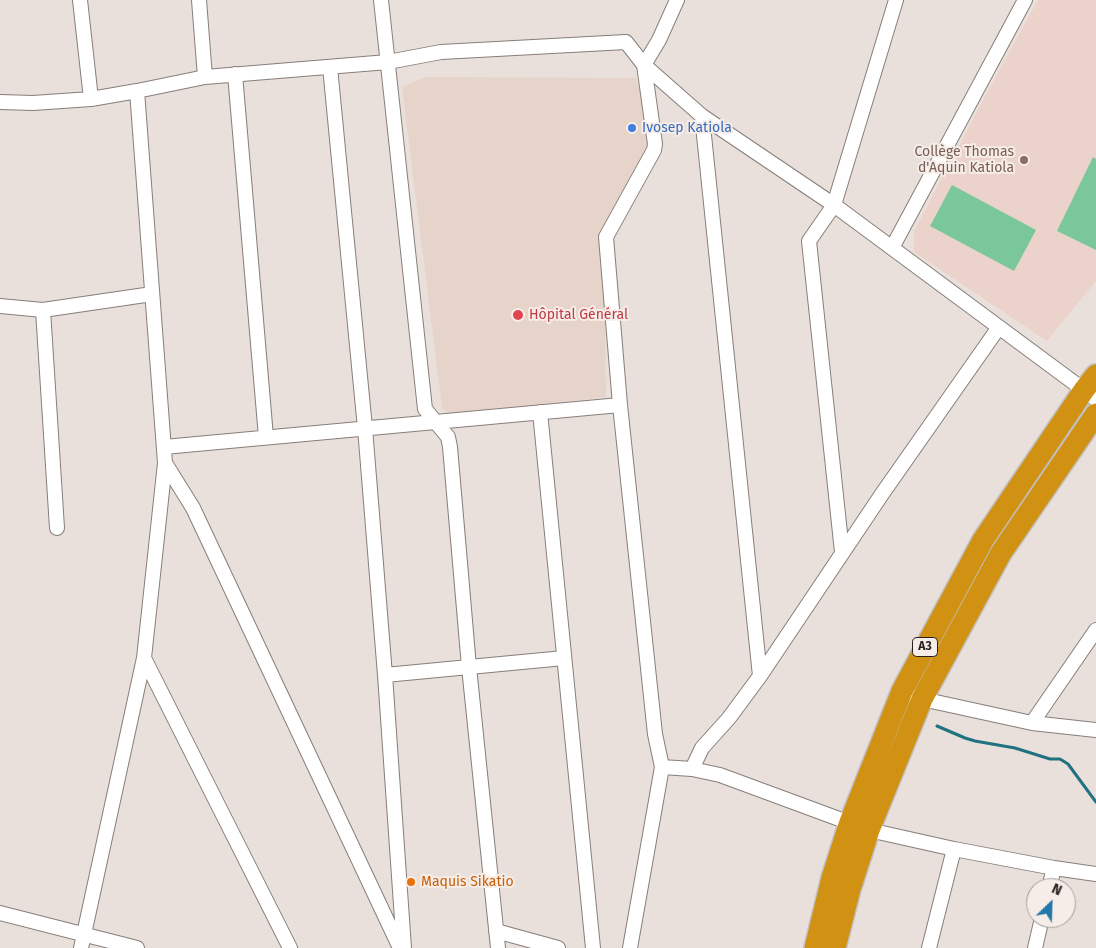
<!DOCTYPE html>
<html>
<head>
<meta charset="utf-8">
<style>
	body { margin:0 }
	#map { position:relative; width:1096px; height:948px; overflow:hidden; background:#eae0db; font-family:"Fira Sans",sans-serif }
	canvas { display:block }
	.north { position:absolute; left:1026px; top:878px; width:50px; height:50px; box-sizing:border-box; background:#f7ede8; border:1px solid #a29b97; border-radius:50%; rotate:24deg; font-size:14px; font-weight:700; line-height:20px; text-align:center; color:#231f1d }
	.north::after { content:''; display:block; margin:auto; width:18px; height:22px; background:#2478a9; clip-path:polygon(50% 0,100% 100%,50% 72%,0 100%) }
</style>
</head>
<body>
<div id="map">
<canvas width="1096" height="948"></canvas>
<div class="north">N</div>
</div>
<script>
const ctx = document.querySelector('canvas').getContext('2d');
ctx.lineJoin = 'round';
function fill(path, color) { ctx.fillStyle = color; ctx.fill(path, 'evenodd'); }
const poly = rows => new Path2D(rows.map(r => 'M' + r).join(''));
function stroke(path, color, width, dash) { ctx.strokeStyle = color; ctx.lineWidth = width; ctx.lineCap = dash ? 'butt' : 'round'; ctx.setLineDash(dash || []); ctx.stroke(path); }
function drawText(font, color, halo, rows, align = 'center') {
  ctx.font = font + ' "Fira Sans",sans-serif'; ctx.lineWidth = 4; ctx.setLineDash([]); ctx.textBaseline = 'middle'; ctx.strokeStyle = halo; ctx.fillStyle = color; for (const [text, x, y, turn = 0] of rows) {
    ctx.save(); ctx.translate(x, y); ctx.rotate((+turn || 0) * Math.PI / 180); ctx.textAlign = isNaN(turn) ? turn : align; if (halo) ctx.strokeText(text, 0, 0); ctx.fillText(text, 0, 0); ctx.restore();
  }
}
const built = poly([
	[426,77,636,78,655,145,604,234,606,397,450,415,442,408,402,87]
]);
const education = poly([
	[1038,0,1096,0,1096,281,1047,341,914,252,914,231,989,89]
]);
const green = poly([
	[1093,157,1096,159,1096,250,1057,231],
	[952,185,1036,230,1014,271,930,226]
]);
const stream = poly([
	[937,726,965,738,975,741,1015,748,1050,759,1060,759,1068,764,1096,802]
]);
const minor = poly([
	[80,0,91,99],
	[199,0,205,77],
	[381,0,425,409,448,437,450,447,469,667,498,948],
	[330,67,365,428,385,675,404,948],
	[235,74,266,437],
	[0,102,33,103,91,99,137,91,205,77,388,62,441,52,626,42,644,65,702,116,834,205,1096,399],
	[702,116,760,676],
	[892,248,1025,0],
	[0,306,43,310,152,294],
	[43,310,57,528],
	[540,412,593,948],
	[164,447,620,405],
	[165,463,193,508,400,948],
	[842,552,809,241,834,205,896,0],
	[144,658,290,948],
	[385,675,564,658],
	[916,697,922,699,1032,723,1096,730],
	[1032,723,1096,630],
	[662,767,692,769,720,775,869,830,954,849,1054,868,1096,874],
	[692,769,702,748,729,718,760,676,882,494,999,327],
	[1049,888,1054,868],
	[0,913,137,948],
	[496,931,558,948],
	[81,948,144,658,165,463,137,91],
	[630,948,662,767,655,734,620,405,606,237,654,150,655,144,644,65,659,40,677,0],
	[929,948,954,849],
	[1035,948,1042,918]
]);
const highway = poly([
	[815,948,832,878,850,822,902,691,983,540,1084,390,1096,375],
	[835,948,850,889,869,830,922,699,1001,553,1096,414]
]);
const markers = [
	[632,128,5,"#3f7fe0"],
	[1024,160,5,"#8d6e63"],
	[518,315,6,"#e0444e"],
	[411,882,5,"#e8710a"]
];
const shields = [
	[925,647,25]
];
const shieldNames = [
	["A3",925,647]
];
const shopNames = [
	["Ivosep Katiola",642,128]
];
const educationNames = [
	["Collège Thomas",1014,152],
	["d'Aquin Katiola",1014,168]
];
const healthNames = [
	["Hôpital Général",529,315]
];
const foodNames = [
	["Maquis Sikatio",421,882]
];
fill(built, '#e6d4cb');
fill(education, '#ebd2cb');
fill(green, '#7bc79c');
stroke(stream, '#207280', 3);
stroke(minor, '#877e79', 16);
stroke(highway, '#c1c0c0', 24);
stroke(minor, '#fff', 14);
stroke(highway, '#d19113', 21);
for (const [x, y, r, color] of markers) { const dot = new Path2D(); dot.arc(x, y, r, 0, 2 * Math.PI); ctx.fillStyle = color; ctx.fill(dot); stroke(dot, '#f7ede8', 2); }
for (const [x, y, w] of shields) { const box = new Path2D(); box.roundRect(x - w / 2, y - 9.5, w, 19, 4); ctx.fillStyle = '#f7ede8'; ctx.fill(box); stroke(box, '#231f1d', 1); }
drawText('bold 12px', '#231f1d', null, shieldNames);
drawText('14px', '#366cbe', '#f7ede8', shopNames, 'left');
drawText('14px', '#785e54', '#f7ede8', educationNames, 'right');
drawText('14px', '#be3a42', '#f7ede8', healthNames, 'left');
drawText('14px', '#c56008', '#f7ede8', foodNames, 'left');
</script>
</body>
</html>
